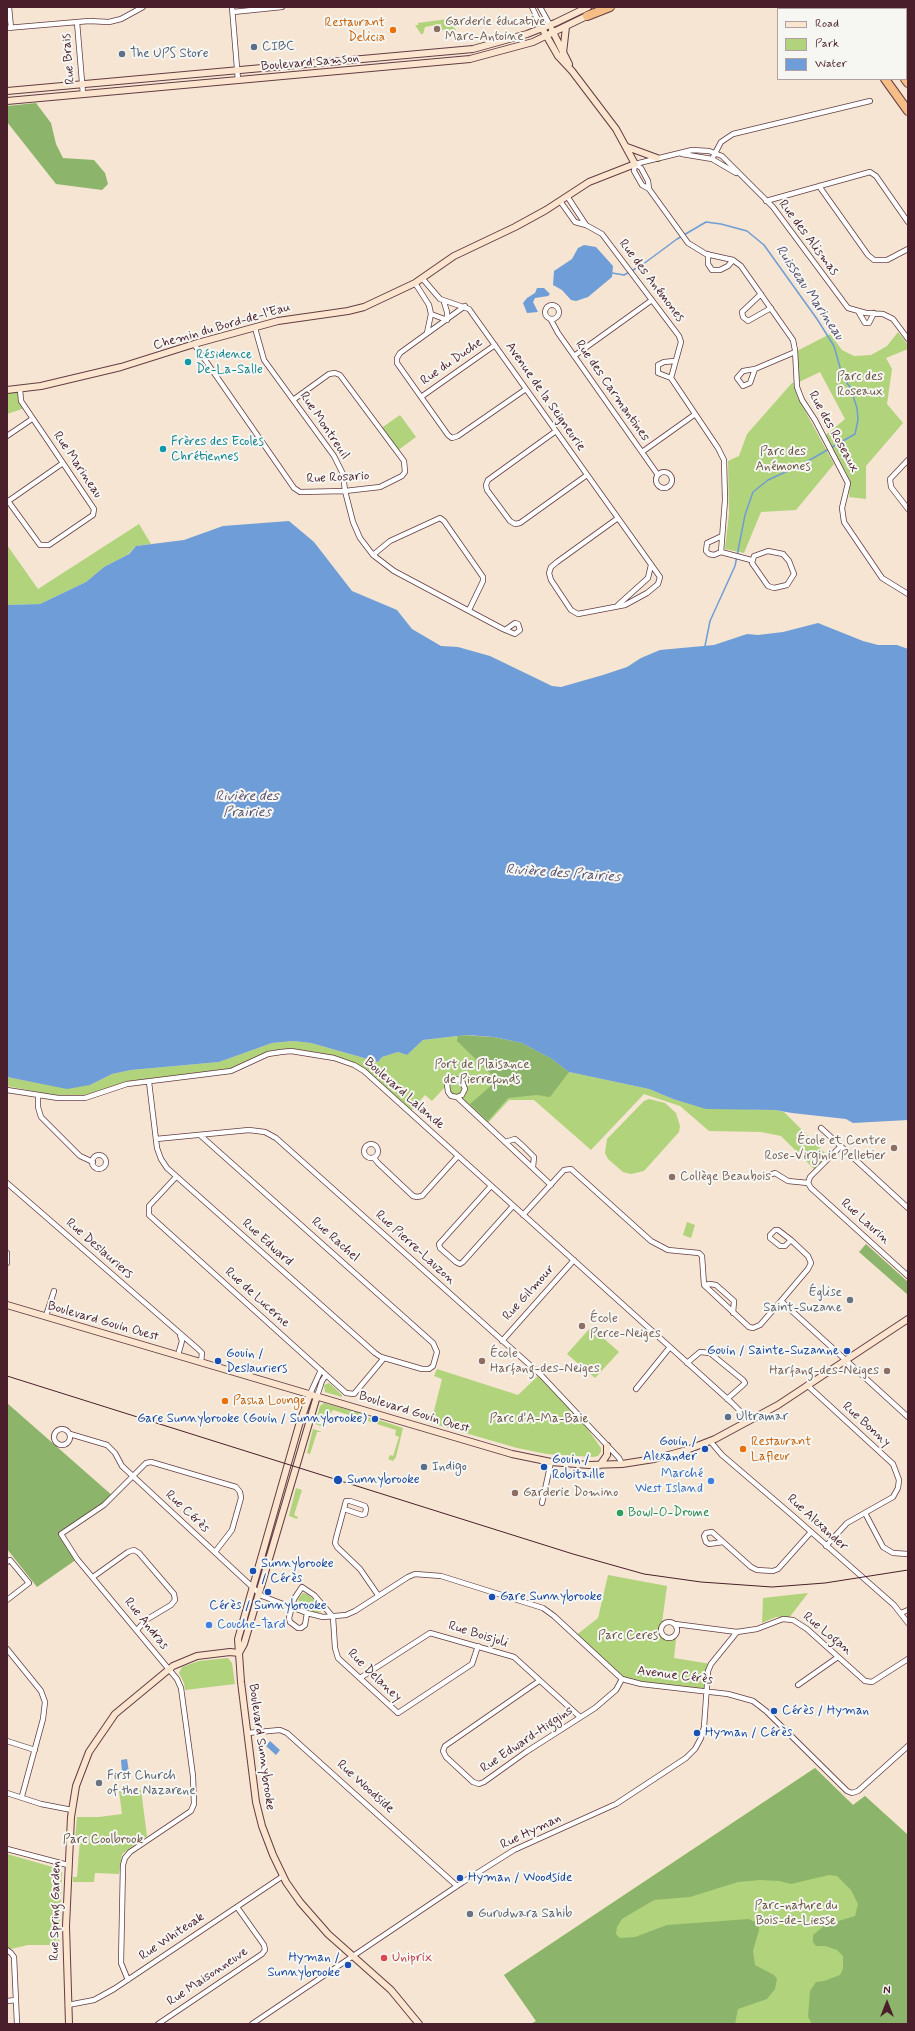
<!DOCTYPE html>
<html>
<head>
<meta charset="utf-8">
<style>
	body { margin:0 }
	#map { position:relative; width:915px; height:2031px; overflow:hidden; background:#f5e5d2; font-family:Mynerve,sans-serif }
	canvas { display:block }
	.frame { position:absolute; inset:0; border:8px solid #4a1f2b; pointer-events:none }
	.legend { position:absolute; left:777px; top:8px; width:130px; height:72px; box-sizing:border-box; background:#f6f6f2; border:1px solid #b1a0a2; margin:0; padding:5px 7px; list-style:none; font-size:12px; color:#4a1f2b }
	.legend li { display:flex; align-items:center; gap:8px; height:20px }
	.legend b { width:20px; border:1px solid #b1a0a2 }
	.north { position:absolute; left:867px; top:1983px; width:40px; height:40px; -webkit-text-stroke:3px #f6f6f2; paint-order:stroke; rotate:0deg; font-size:11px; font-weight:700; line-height:16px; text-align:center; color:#4a1f2b }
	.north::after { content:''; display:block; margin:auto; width:14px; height:18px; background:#4a1f2b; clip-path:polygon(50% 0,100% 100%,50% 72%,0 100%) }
</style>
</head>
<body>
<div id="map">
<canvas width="915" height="2031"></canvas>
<div class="frame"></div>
<ul class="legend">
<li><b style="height:5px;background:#fbe5cf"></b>Road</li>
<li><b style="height:11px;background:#b1d37b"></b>Park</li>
<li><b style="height:11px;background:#6f9dd7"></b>Water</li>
</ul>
<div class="north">N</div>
</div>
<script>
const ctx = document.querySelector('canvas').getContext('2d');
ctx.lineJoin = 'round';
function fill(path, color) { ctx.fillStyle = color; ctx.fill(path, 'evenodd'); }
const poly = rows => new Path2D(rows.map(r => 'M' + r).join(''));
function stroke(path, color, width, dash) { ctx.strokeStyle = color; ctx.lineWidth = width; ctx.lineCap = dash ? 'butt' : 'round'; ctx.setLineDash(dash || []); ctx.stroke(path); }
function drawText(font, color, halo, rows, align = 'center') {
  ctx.font = font + ' Mynerve,sans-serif'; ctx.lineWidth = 4; ctx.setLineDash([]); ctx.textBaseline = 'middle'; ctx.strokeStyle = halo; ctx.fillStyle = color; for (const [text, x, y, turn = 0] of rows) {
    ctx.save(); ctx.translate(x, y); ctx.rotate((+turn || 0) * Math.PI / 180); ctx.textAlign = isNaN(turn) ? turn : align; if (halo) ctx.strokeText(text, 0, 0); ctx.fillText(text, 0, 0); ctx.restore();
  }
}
const green = poly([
	[448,19,456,30,452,33,450,33,449,29,442,30,441,24,425,27,423,34,421,34,415,25,418,25,418,23],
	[898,332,908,345,908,349,886,358,892,369,887,404,903,423,866,466,866,499,849,497,850,480,826,435,845,419,820,372,797,383,795,352,830,334,842,350,854,356,871,355,887,346],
	[792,383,794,383,797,396,834,464,796,510,761,512,744,553,725,549,729,513,728,461,739,456,747,434],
	[20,389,25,408,7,414,7,390],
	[400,415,416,437,397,451,380,429],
	[139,524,151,544,136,546,127,555,104,567,86,582,40,604,7,605,7,545,38,589],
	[466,1035,522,1043,552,1059,569,1072,649,1089,673,1099,706,1108,775,1110,784,1112,830,1158,816,1171,781,1136,761,1132,709,1131,680,1106,644,1094,591,1150,534,1100,509,1100,486,1125,444,1088,432,1101,425,1095,410,1112,362,1068,350,1061,321,1053,293,1050,275,1050,264,1053,231,1070,128,1084,77,1097,53,1095,7,1086,7,1077,33,1082,90,1085,112,1074,131,1070,219,1062,272,1043,293,1041,311,1043,378,1062,382,1057,398,1052,407,1055,423,1040],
	[649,1099,665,1103,676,1113,680,1126,679,1132,644,1171,631,1174,623,1172,608,1159,605,1153,607,1139,644,1101],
	[687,1222,695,1225,691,1238,683,1235],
	[591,1327,619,1352,595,1378,567,1354],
	[437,1369,518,1395,540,1374,580,1418,601,1448,601,1452,598,1456,593,1457,547,1454,517,1448,431,1423,442,1379,434,1376],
	[329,1383,342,1395,342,1397,325,1392,324,1385],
	[324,1403,356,1412,375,1420,374,1423,333,1410,331,1413,325,1411,321,1424,324,1427,315,1424,320,1406],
	[379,1420,403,1428,396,1457,393,1461,388,1459,390,1455,393,1456,399,1437,395,1435,396,1430,377,1424],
	[313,1429,322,1432,317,1432,310,1454,307,1453],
	[296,1488,302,1490,294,1515,298,1517,297,1519,289,1516],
	[608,1575,667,1586,661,1630,663,1635,676,1639,674,1658,711,1664,706,1691,641,1684,622,1679,575,1636,598,1618],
	[303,1593,307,1594,319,1604,321,1612,315,1613,301,1607,298,1599],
	[808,1593,789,1618,776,1617,762,1623,763,1598],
	[228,1658,232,1663,235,1684,185,1690,184,1683,179,1673,182,1667,199,1661],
	[815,1768,853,1805,865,1796,908,1835,908,2024,531,2024,536,2021,504,1975],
	[141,1790,147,1836,122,1854,119,1874,95,1873,94,1882,73,1882,73,1877,77,1877,80,1839,75,1839,77,1817,99,1817,122,1814,119,1791],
	[7,1854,56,1868,62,1872,59,1945,28,1945,11,1949,7,1948]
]);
const forest = poly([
	[36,103,51,123,56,144,63,158,94,160,105,173,108,184,102,190,56,184,7,122,7,106],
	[458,1035,494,1037,522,1043,552,1059,569,1072,550,1097,537,1095,508,1098,488,1121,470,1104,494,1083,494,1077,457,1041],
	[866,1244,908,1282,908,1295,859,1252],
	[7,1403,114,1497,61,1534,77,1559,37,1587,7,1549],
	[815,1768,853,1805,865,1796,908,1835,908,2024,812,2024,808,2017,810,1991,816,1982,824,1981,840,1975,843,1969,843,1956,837,1950,825,1946,816,1946,813,1942,813,1935,825,1925,855,1916,858,1904,851,1890,837,1876,829,1875,791,1884,779,1881,760,1880,738,1882,690,1897,654,1900,622,1919,617,1927,616,1934,620,1938,635,1937,667,1925,749,1919,759,1924,759,1930,753,1951,755,1965,774,1975,777,1979,775,1989,767,1999,738,2009,735,2024,531,2024,536,2021,504,1975]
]);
const water = poly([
	[584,245,596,247,613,266,612,277,588,297,576,301,571,300,562,290,553,285,554,271,572,259,578,248],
	[537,288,544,288,550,294,548,296,535,298,533,302,538,312,527,313,523,303,527,298,535,293],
	[289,521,314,542,352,591,397,610,412,629,441,646,458,647,490,656,552,686,561,687,603,675,627,667,641,658,660,650,714,645,747,634,758,635,783,632,818,623,863,641,878,645,897,645,908,649,908,1120,853,1123,846,1119,792,1113,775,1110,706,1109,673,1099,649,1089,569,1072,552,1059,522,1043,494,1037,466,1035,423,1040,407,1055,398,1052,382,1057,378,1062,311,1043,293,1041,272,1043,219,1062,131,1070,112,1074,90,1085,67,1089,7,1077,7,605,40,604,86,582,104,567,129,554,136,546,184,540,223,526],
	[270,1741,280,1750,276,1755,266,1746],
	[127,1759,129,1772,122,1772,121,1760]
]);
const stream = poly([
	[612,273,624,275,642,265,677,239,706,222,721,224,747,231,764,245,817,319,834,346,843,378,850,387,857,408,858,420,855,434,801,465,768,480,753,492,745,515,735,566,710,621,705,646]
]);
const street = poly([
	[9,7,11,28],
	[232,7,238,80],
	[532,7,542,28],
	[540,7,550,25],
	[233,12,282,7],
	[77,22,83,94],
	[7,28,89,21,109,22,121,19,143,7],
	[682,154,712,159,736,173],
	[712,159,721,142,733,134,870,101],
	[635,164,634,171,642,185,649,189,688,243,706,254,733,260,741,266,793,340,795,350,797,387,802,400,815,420,848,483,842,508,844,522,882,578,908,594],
	[635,164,692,150,709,151,722,156,773,207,848,308,866,313,883,314,893,319,908,339],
	[635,164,641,168,648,181,649,189],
	[819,186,868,255,874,260,887,260,908,249],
	[567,196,586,225],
	[560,201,575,222,586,225,602,234,679,336,681,342,671,378,718,448,724,460,725,500,721,552],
	[766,201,870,172,876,176,908,222],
	[708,254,708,264,712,270,720,270,728,266,733,260],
	[422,278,440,299,469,309,660,577,658,584,647,593,625,605,578,614,571,610,551,580,549,573,551,567,557,562,618,518],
	[415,283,429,305,431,314,427,333],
	[761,294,742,312,743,317,748,321,771,308],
	[444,302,447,312,447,320],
	'545 312a7 7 0 1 1 14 0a7 7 0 1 1-14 0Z',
	[465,306,400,353,397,358,397,363,448,435,452,438,458,436,526,389],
	[858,311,865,323,869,323,874,313],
	[431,314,447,320],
	[551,320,558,333,658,475],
	[255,328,264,360,334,456,343,474,345,491,353,522,360,538,373,555,394,571,503,629,515,634,520,630,518,624,515,623,505,630],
	[194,344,294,488,300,492,345,491,380,487,402,476,405,472,404,461,340,375,335,373,329,374,293,400],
	[574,356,652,300],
	[755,369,750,383,743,386,737,378,743,371,755,369,795,352],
	[671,378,658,373,658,365,664,362,675,361],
	[421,397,495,345],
	[556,431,488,480,486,485,487,490,510,521,515,524,520,523,587,475],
	[7,436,32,419],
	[642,452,694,415],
	[908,460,890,479,891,487,908,509],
	'656 480a8 8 0 1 1 16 0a8 8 0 1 1-16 0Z',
	[8,501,40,545,49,545,93,515,94,509,21,401,20,389],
	[7,502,63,463],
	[722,536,707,543,706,551,709,554,714,555,721,552,751,560],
	[768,551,783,554,789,561,794,574,787,585,774,588,768,586,752,563,754,556,768,551],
	[373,555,390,541,440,518,444,521,483,577,483,581,469,610],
	[618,605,648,578,651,565],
	[149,1082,157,1148,161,1159,167,1168,375,1353,381,1357,422,1369,429,1369,433,1366,437,1352,433,1343,200,1135],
	[7,1090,58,1098,85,1098,127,1084,231,1071,268,1054,281,1052,291,1051,334,1058,354,1065,364,1071,732,1403,750,1421],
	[38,1095,38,1107,41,1117,80,1156,93,1162],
	[457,1097,462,1095,465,1089,462,1081,456,1079,450,1080,447,1084,448,1092,451,1096,457,1097,551,1185],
	[821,1128,908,1208],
	[156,1139,249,1130,265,1132,276,1138,541,1375,619,1458,622,1464],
	[505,1142,515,1139,523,1146,534,1157,533,1167],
	'364 1151a7 7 0 1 1 14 0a7 7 0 1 1-14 0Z',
	[841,1146,810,1177,808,1183,811,1188,908,1276],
	'92 1162a7 7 0 1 1 14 0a7 7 0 1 1-14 0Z',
	[374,1158,378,1163,413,1196,417,1197,422,1196,458,1156],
	[767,1176,775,1173,788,1181,808,1183],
	[176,1177,149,1206,149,1215,346,1393,354,1394,384,1358],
	[7,1183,198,1349,202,1353,201,1362],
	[491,1186,439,1244,440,1248,456,1262,460,1264,463,1262,513,1206],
	[523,1215,564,1170,571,1169,651,1241,668,1250,699,1253,702,1256,704,1285,749,1327,753,1328,760,1325,781,1301,808,1269,811,1263,808,1256,791,1240,778,1230,775,1230,770,1235,770,1238,780,1246,785,1246,791,1240],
	[7,1253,7,1263],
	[704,1285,710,1284,716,1285,734,1301,733,1313],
	[781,1301,908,1417],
	[46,1316,54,1291],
	[502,1341,574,1260],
	[178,1355,182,1341,180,1335],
	[687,1363,700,1352,710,1353,743,1380,745,1383,743,1385,727,1399],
	[807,1385,893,1464,899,1480,898,1488,893,1497,847,1523,826,1546],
	[636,1389,670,1347],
	[310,1394,321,1370],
	[317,1396,322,1381,326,1375],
	'54 1437a8 8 0 1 1 16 0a8 8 0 1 1-16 0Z',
	[70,1434,107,1445,115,1453,122,1466,262,1596,307,1613,323,1617,346,1615,355,1611,408,1577,415,1574,441,1576,543,1608,554,1616,622,1679,641,1684,728,1694,753,1701,766,1711,847,1791,852,1793,858,1791,908,1746],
	[710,1441,722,1455,792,1515,894,1605,908,1623],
	[542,1503,551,1462],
	[344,1509,362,1515,365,1514,366,1509,365,1506,350,1501,346,1501,336,1538,335,1543,337,1547,360,1569,378,1595],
	[865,1513,883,1547,893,1553,908,1554],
	[723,1542,709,1544,706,1542,704,1536,706,1533,712,1532,751,1567,757,1570,773,1571,778,1569,811,1532],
	[7,1562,10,1560,29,1583,7,1600],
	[93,1577,128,1552,134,1550,139,1553,174,1594,175,1600,171,1605,146,1620,137,1630],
	[307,1613,305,1625,301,1628,298,1628,290,1622,289,1618,294,1599,302,1587,314,1595,333,1617],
	[901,1613,908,1610],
	[333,1617,335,1648,338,1658,398,1713,472,1664,478,1646],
	'661 1630a8 8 0 1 1 16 0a8 8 0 1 1-16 0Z',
	[675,1624,737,1632,757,1629,783,1619,793,1620,807,1629,865,1681,872,1682,908,1659],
	[7,1649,41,1691,45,1702,43,1719,22,1796],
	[360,1678,430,1633,514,1657,580,1717],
	[539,1681,445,1746,443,1751,446,1757,473,1782,479,1784,484,1782,526,1752,595,1708,616,1690,622,1679],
	[798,1685,838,1657],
	[247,1733,280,1730,287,1733,457,1886],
	[7,1741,35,1750],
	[7,1793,41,1804,72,1810],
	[7,1849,68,1865],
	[7,1950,11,1953,14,1957,17,2024],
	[128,1980,121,1963,123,1865,125,1858,130,1852,191,1811,194,1804,193,1776,181,1688,177,1679,77,1559,61,1534,104,1505,146,1463,151,1462,236,1487,240,1492,241,1498,232,1530,215,1552],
	[7,2001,16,2000],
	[68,2005,94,2000,114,1989,283,1876],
	[158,2024,262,1954,265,1950,264,1945,237,1907],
	[252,2024,463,1882,514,1850,616,1804,686,1758,695,1749,701,1738,704,1727,708,1671,711,1664,737,1632]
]);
const secondary = poly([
	[552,30,569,64],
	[563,53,566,27],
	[7,91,473,49,527,34,555,23,588,7],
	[7,101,470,59,533,42,591,14],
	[627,147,657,158],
	[7,390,41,386,121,367,194,344,278,321,348,311,364,307,415,283,454,256,515,227,546,210,589,182,635,164,616,129,572,71,558,56,542,28],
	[7,1305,512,1454,551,1462,589,1465,622,1464,654,1459,687,1450,715,1439,778,1405,908,1319],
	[310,1394,299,1425,238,1639,241,1682,256,1802,262,1826,273,1855,286,1882,300,1902,328,1934,391,1990,419,2024],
	[600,1465,607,1455,607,1446],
	[239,1653,244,1644,317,1396],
	[69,2024,66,1926,71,1817,76,1786,89,1752,115,1714,173,1666,197,1656,230,1652,239,1653]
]);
const highway = poly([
	[834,7,835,9],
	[854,7,855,9],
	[881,7,882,9],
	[901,7,902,9],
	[906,15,908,17],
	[587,16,610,7],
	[906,43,908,46],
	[885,79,908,111],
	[905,79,908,83]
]);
const tram = poly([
	[7,1376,573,1554,644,1574,701,1582,772,1587,825,1583,908,1570]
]);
const markers = [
	[437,29,4,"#8d6e63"],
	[393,30,4,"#e8710a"],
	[254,47,4,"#5c6f8a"],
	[122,54,4,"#5c6f8a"],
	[188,362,4,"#0f9aa8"],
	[163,449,4,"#0f9aa8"],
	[894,1148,4,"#8d6e63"],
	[672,1177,4,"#8d6e63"],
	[850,1300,4,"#6b7280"],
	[582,1326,4,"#8d6e63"],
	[847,1351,4,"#1a4fb4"],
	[218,1361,4,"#1a4fb4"],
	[482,1361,4,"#8d6e63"],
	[887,1371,4,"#8d6e63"],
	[225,1401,4,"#e8710a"],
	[728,1417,4,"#5c6f8a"],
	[375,1419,4,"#1a4fb4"],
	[705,1449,4,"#1a4fb4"],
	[743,1449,4,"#e8710a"],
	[424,1467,4,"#5c6f8a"],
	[544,1467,4,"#1a4fb4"],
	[338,1480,5,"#1a4fb4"],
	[711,1481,4,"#3f7fe0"],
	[515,1493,4,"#8d6e63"],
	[620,1513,4,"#2e9e5b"],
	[253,1571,4,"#1a4fb4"],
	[268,1592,4,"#1a4fb4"],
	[492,1597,4,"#1a4fb4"],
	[209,1625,4,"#3f7fe0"],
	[774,1711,4,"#1a4fb4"],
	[697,1733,4,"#1a4fb4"],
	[99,1783,4,"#6b7280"],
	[460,1878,4,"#1a4fb4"],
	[470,1914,4,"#6b7280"],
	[384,1958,4,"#e0444e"],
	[348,1965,4,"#1a4fb4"]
];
const educationNames = [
	["Garderie éducative",445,22],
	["Marc-Antoine",445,37],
	["École et Centre",886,1141,"right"],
	["Rose-Virginie Pelletier",886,1156,"right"],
	["Collège Beaubois",680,1177],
	["École",590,1319],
	["Perce-Neiges",590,1334],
	["École",490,1354],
	["Harfang-des-Neiges",490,1369],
	["Harfang-des-Neiges",879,1371,"right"],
	["Garderie Domino",523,1493]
];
const foodNames = [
	["Restaurant",385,23,"right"],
	["Delicia",385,38,"right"],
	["Pasha Lounge",233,1401],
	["Restaurant",751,1442],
	["Lafleur",751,1457]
];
const serviceNames = [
	["CIBC",262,47],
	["The UPS Store",130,54],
	["Ultramar",736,1417],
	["Indigo",432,1467]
];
const streetNames = [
	["Rue Brais",69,59,-95],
	["Boulevard Samson",310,63,-5],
	["Rue des Alismas",808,238,53],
	["Rue des Anémones",651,281,53],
	["Chemin du Bord-de-l'Eau",222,327,-16],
	["Rue du Duche",452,362,-35],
	["Rue des Carmantines",612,391,55],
	["Avenue de la Seigneurie",545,397,55],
	["Rue Montreuil",324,426,56],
	["Rue des Roseaux",833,432,61],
	["Rue Marineau",77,465,56],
	["Rue Rosario",338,478,-3],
	["Boulevard Lalande",404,1094,41],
	["Rue Laurin",865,1222,42],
	["Rue Rachel",335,1240,42],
	["Rue Edward",267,1243,42],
	["Rue Pierre-Lauzon",415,1248,42],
	["Rue Deslauriers",99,1249,41],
	["Rue Gilmour",529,1293,-48],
	["Rue de Lucerne",257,1298,42],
	["Boulevard Gouin Ouest",103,1322,16],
	["Boulevard Gouin Ouest",414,1413,17],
	["Rue Bonny",866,1425,42],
	["Rue Cérès",187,1512,43],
	["Rue Alexander",817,1523,42],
	["Rue Andras",146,1624,51],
	["Rue Logan",827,1634,39],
	["Rue Boisjoli",478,1635,17],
	["Rue Delaney",374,1676,44],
	["Avenue Cérès",675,1676,7],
	["Rue Edward-Higgins",527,1740,-34],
	["Boulevard Sunnybrooke",261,1747,82],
	["Rue Woodside",365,1787,42],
	["Rue Hyman",531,1832,-26],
	["Rue Spring Garden",56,1911,-89],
	["Rue Whiteoak",172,1937,-34],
	["Rue Maisonneuve",208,1977,-34]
];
const cultureNames = [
	["Résidence",196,355],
	["De-La-Salle",196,370],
	["Frères des Ecoles",171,442],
	["Chrétiennes",171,457]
];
const parkNames = [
	["Parc des",860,377],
	["Roseaux",860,392],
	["Parc des",783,452],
	["Anémones",783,467],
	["Port de Plaisance",482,1065],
	["de Pierrefonds",482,1080],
	["Parc d'A-Ma-Baie",539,1419],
	["Parc Ceres",628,1636],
	["Parc Coolbrook",103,1840],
	["Parc-nature du",796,1906],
	["Bois-de-Liesse",796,1921]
];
const worshipNames = [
	["Église",842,1293,"right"],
	["Saint-Suzane",842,1308,"right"],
	["First Church",107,1776],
	["of the Nazarene",107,1791],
	["Gurudwara Sahib",478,1914]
];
const transitNames = [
	["Gouin / Sainte-Suzanne",839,1351,"right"],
	["Gouin /",226,1354],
	["Deslauriers",226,1369],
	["Gare Sunnybrooke (Gouin / Sunnybrooke)",367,1419,"right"],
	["Gouin /",697,1442,"right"],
	["Alexander",697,1457,"right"],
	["Gouin /",552,1460],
	["Robitaille",552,1475],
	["Sunnybrooke",347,1480],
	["Sunnybrooke",261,1564],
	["/ Cérès",261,1579],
	["Gare Sunnybrooke",500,1597],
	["Cérès / Sunnybrooke",268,1606,"center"],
	["Cérès / Hyman",782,1711],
	["Hyman / Cérès",705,1733],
	["Hyman / Woodside",468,1878],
	["Hyman /",340,1958,"right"],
	["Sunnybrooke",340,1973,"right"]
];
const shopNames = [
	["Marché",703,1474],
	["West Island",703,1489],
	["Couche-Tard",217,1625,"left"]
];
const leisureNames = [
	["Bowl-O-Drome",628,1513]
];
const healthNames = [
	["Uniprix",392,1958]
];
const waterNames = [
	["Ruisseau Marineau",809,293,56],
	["Rivière des",247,797],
	["Prairies",247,813],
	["Rivière des Prairies",563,874,4]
];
fill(green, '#b1d37b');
fill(forest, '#8cb56b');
fill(water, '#6f9dd7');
stroke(stream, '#6f9dd7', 1.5);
stroke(street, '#643d44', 6);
stroke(secondary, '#643d44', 8);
stroke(highway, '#643d44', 10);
stroke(street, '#fff', 4.5);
stroke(secondary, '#fbe5cf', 6);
stroke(highway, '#f6be87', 8);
stroke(tram, '#4a1f2b', 1);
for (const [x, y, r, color] of markers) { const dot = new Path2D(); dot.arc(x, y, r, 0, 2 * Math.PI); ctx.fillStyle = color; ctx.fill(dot); stroke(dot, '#f6f6f2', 1.5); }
drawText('13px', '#785e54', '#f6f6f2', educationNames, 'left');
drawText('13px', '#c56008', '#f6f6f2', foodNames, 'left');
drawText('13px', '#4e5e75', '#f6f6f2', serviceNames, 'left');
drawText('13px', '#4a1f2b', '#f6f6f2', streetNames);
drawText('13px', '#0d838f', '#f6f6f2', cultureNames, 'left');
drawText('13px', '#695543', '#f6f6f2', parkNames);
drawText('13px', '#5b616d', '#f6f6f2', worshipNames, 'left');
drawText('13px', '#164399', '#f6f6f2', transitNames, 'left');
drawText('13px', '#366cbe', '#f6f6f2', shopNames, 'right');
drawText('13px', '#27864d', '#f6f6f2', leisureNames, 'left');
drawText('13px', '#be3a42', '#f6f6f2', healthNames, 'left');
drawText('italic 14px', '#595170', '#f6f6f2', waterNames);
</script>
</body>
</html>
